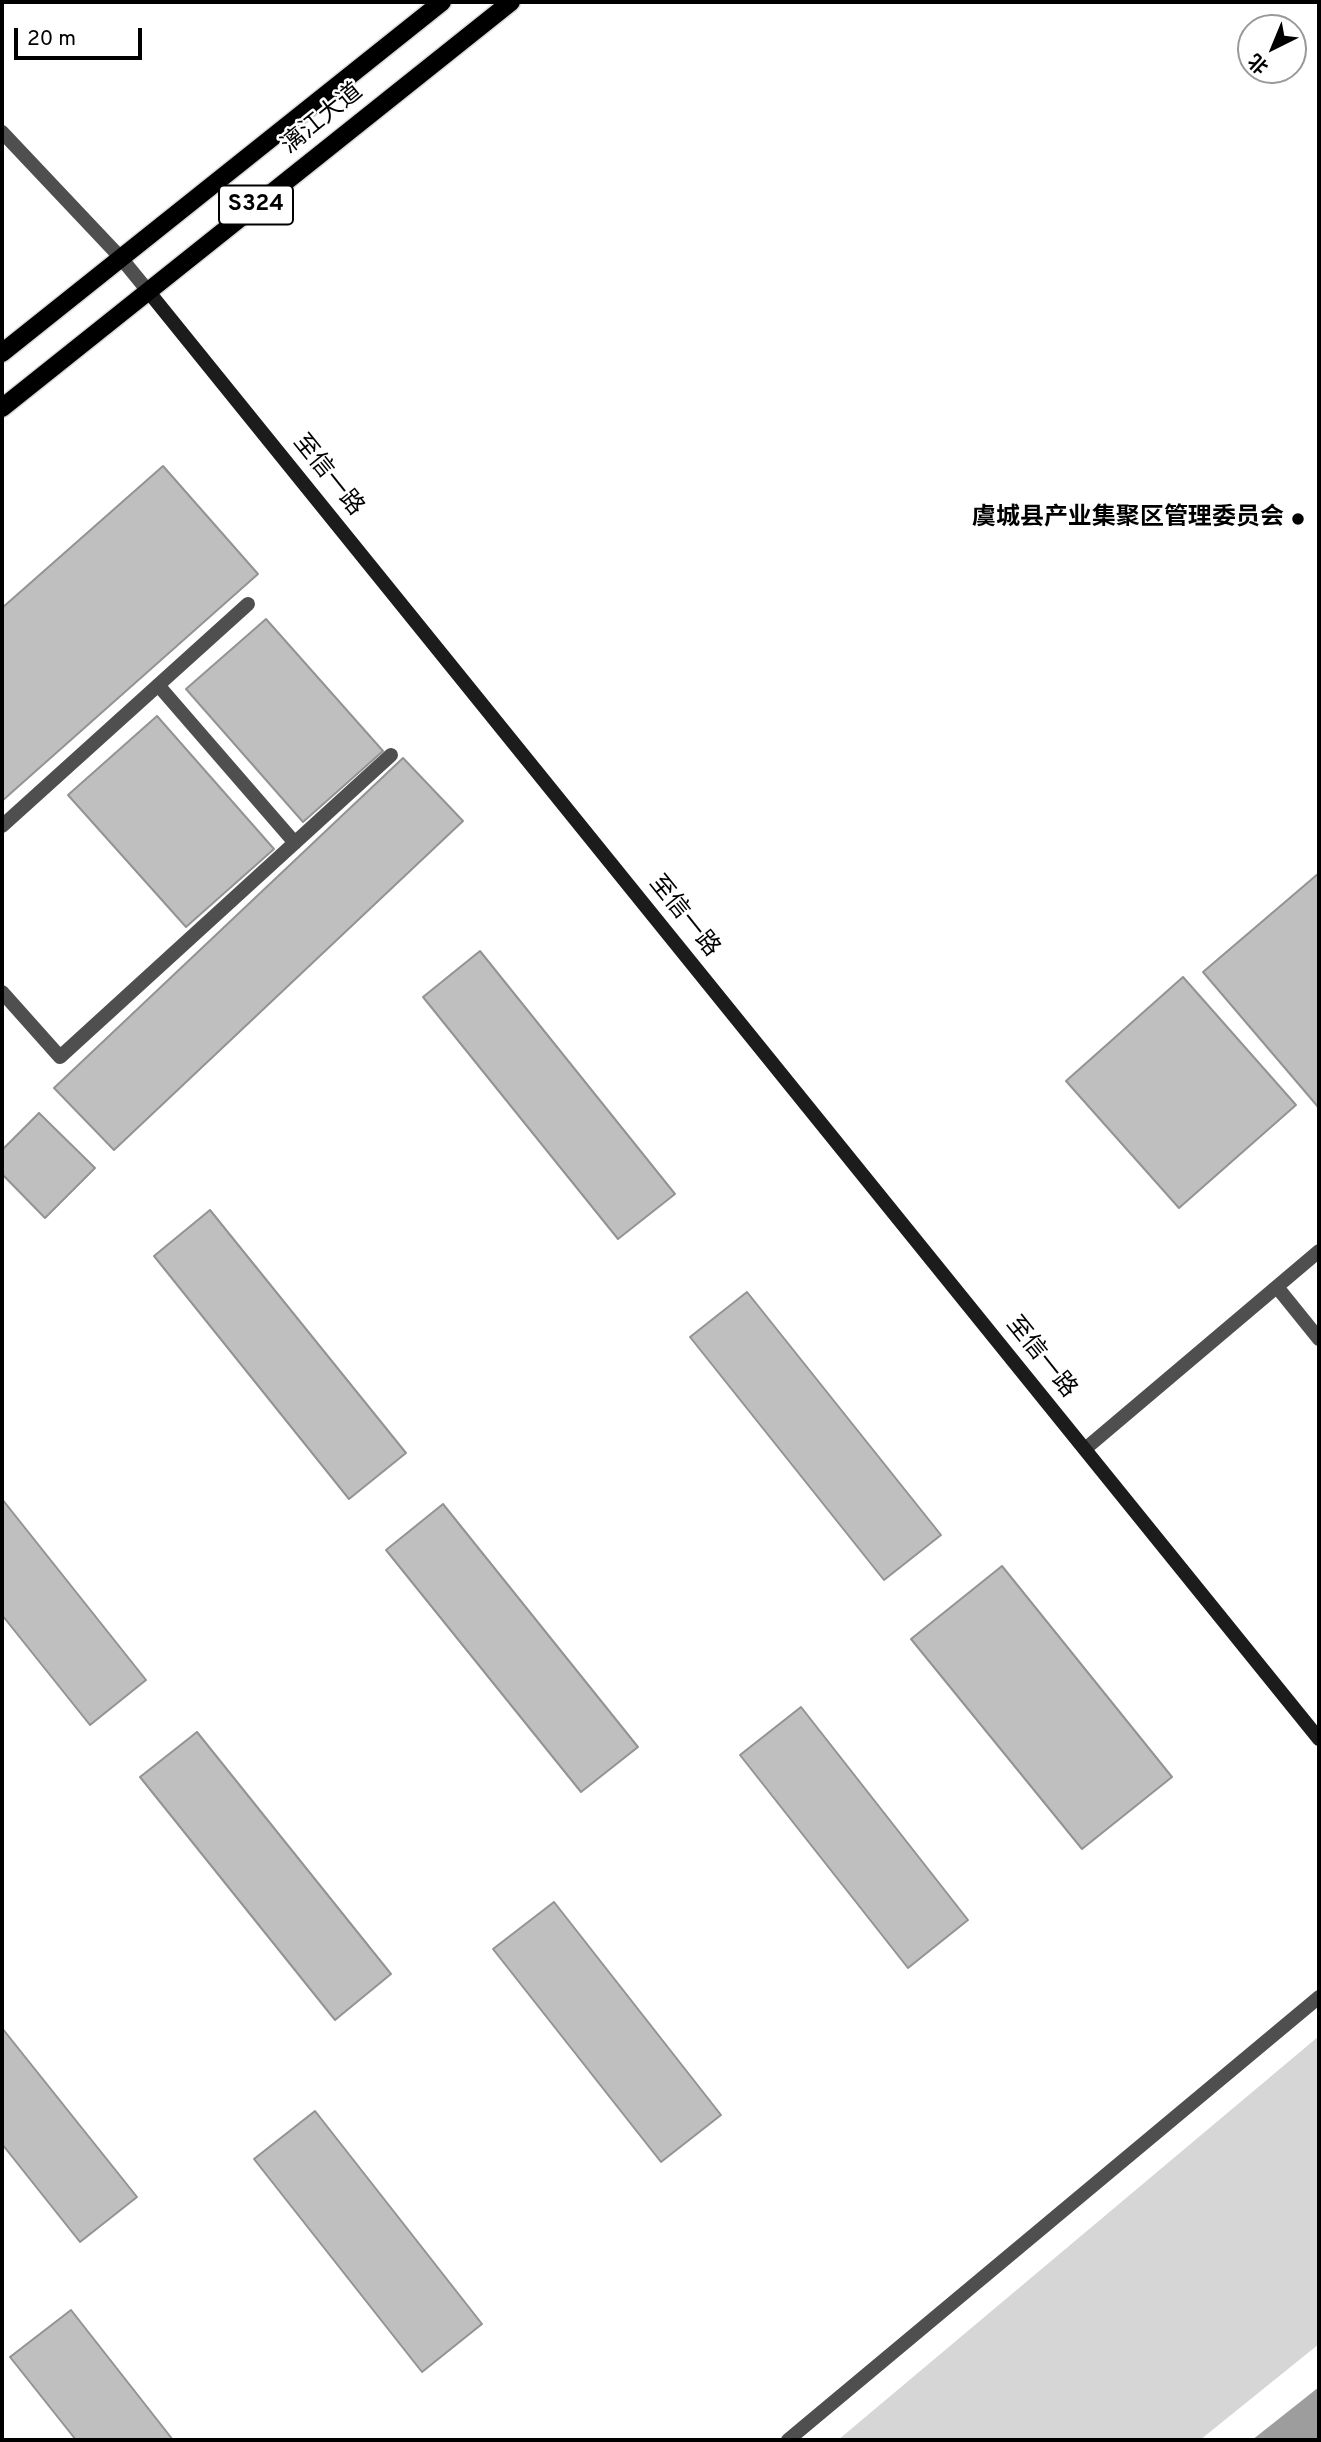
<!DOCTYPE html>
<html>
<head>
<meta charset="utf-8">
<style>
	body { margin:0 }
	#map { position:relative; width:1321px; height:2442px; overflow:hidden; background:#fff; font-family:Overpass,"Noto Sans SC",sans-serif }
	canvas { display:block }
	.frame { position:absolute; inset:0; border:4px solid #000; pointer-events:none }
	.north { position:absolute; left:1237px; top:14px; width:70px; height:70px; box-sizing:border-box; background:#fff; border:2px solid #999; border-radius:50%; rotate:223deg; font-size:19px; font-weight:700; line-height:28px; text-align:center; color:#000 }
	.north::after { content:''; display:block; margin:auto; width:24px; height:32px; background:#000; clip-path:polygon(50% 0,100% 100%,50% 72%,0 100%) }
	.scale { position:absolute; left:14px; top:28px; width:128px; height:32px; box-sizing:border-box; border:4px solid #000; border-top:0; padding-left:9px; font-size:21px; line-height:24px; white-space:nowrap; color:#000; -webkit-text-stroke:5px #fff; paint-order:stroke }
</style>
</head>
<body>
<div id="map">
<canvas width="1321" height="2442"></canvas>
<div class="frame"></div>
<div class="north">北</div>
<div class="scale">20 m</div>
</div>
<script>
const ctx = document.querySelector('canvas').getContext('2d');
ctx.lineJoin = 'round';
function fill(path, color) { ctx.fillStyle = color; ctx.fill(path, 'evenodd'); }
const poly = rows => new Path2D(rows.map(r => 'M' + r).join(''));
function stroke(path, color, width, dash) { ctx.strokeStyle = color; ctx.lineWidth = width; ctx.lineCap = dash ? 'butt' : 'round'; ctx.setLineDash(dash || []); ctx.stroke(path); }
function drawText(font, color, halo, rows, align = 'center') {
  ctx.font = font + ' Overpass,"Noto Sans SC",sans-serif'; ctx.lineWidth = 5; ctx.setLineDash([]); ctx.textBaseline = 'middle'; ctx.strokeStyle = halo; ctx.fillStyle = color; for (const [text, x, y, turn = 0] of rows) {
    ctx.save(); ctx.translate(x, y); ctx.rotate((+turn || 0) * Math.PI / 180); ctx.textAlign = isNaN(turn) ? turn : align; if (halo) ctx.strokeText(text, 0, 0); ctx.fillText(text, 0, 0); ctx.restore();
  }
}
const green = poly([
	[1319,2036,1319,2344,1200,2440,838,2440]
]);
const water = poly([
	[1319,2387,1319,2440,1252,2440]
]);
const building = poly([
	[163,466,258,574,2,801,2,608,163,466],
	[266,619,383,751,303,822,186,689,266,619],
	[157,716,274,849,186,927,68,795,157,716],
	[403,758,463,821,114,1150,54,1088,403,758],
	[1319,873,1319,1108,1203,972,1319,873],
	[480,951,675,1194,618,1239,423,997,480,951],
	[1183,977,1296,1105,1179,1208,1066,1081,1183,977],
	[39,1113,95,1168,45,1218,2,1174,2,1150,39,1113],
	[210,1210,406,1453,349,1499,154,1256,210,1210],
	[747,1292,941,1535,884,1580,690,1337,747,1292],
	[2,1499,146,1680,90,1725,2,1615,2,1499],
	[443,1504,638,1747,581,1792,386,1550,443,1504],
	[1002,1566,1172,1777,1082,1849,911,1639,1002,1566],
	[801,1707,968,1920,908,1968,740,1755,801,1707],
	[197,1732,391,1974,335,2020,140,1777,197,1732],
	[554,1902,721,2115,661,2162,493,1949,554,1902],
	[2,2028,137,2197,80,2242,2,2144,2,2028],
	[315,2111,482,2324,422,2372,254,2159,315,2111],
	[71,2310,173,2440,76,2440,10,2357,71,2310]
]);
const lane = poly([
	[158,685,295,843],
	[2,826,248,604],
	[2,992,60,1057,391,755],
	[1277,1287,1319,1339],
	[1085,1449,1319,1251]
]);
const street = poly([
	[2,132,121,258,148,291],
	[788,2440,1319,1997]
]);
const secondary = poly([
	[148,291,1319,1739]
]);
const primary = poly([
	[2,353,442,2],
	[2,408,511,2]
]);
const markers = [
	[1298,519,7,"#000"]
];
const shields = [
	[256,205,74]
];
const shieldNames = [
	["S324",256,205]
];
const streetNames = [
	["漓江大道",323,120,-39],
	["至信一路",327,476,51],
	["至信一路",683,917,51],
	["至信一路",1040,1358,51]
];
const poiNames = [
	["虞城县产业集聚区管理委员会",1284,519]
];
fill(green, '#d6d6d6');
fill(water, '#9d9d9d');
fill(building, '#bfbfbf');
stroke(building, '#939393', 2);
stroke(primary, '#dbdbdb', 21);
stroke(lane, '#4f4f4f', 14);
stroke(street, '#4f4f4f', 14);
stroke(secondary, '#1c1c1c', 14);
stroke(primary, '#000', 18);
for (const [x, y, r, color] of markers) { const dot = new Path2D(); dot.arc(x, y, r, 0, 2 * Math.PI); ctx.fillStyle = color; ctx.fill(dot); stroke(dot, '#fff', 2.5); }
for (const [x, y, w] of shields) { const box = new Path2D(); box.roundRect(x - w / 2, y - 19.5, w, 39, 5); ctx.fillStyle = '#fff'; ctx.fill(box); stroke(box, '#000', 2); }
drawText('bold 23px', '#000', null, shieldNames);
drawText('24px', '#000', '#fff', streetNames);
drawText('bold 24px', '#000', '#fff', poiNames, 'right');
</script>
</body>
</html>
